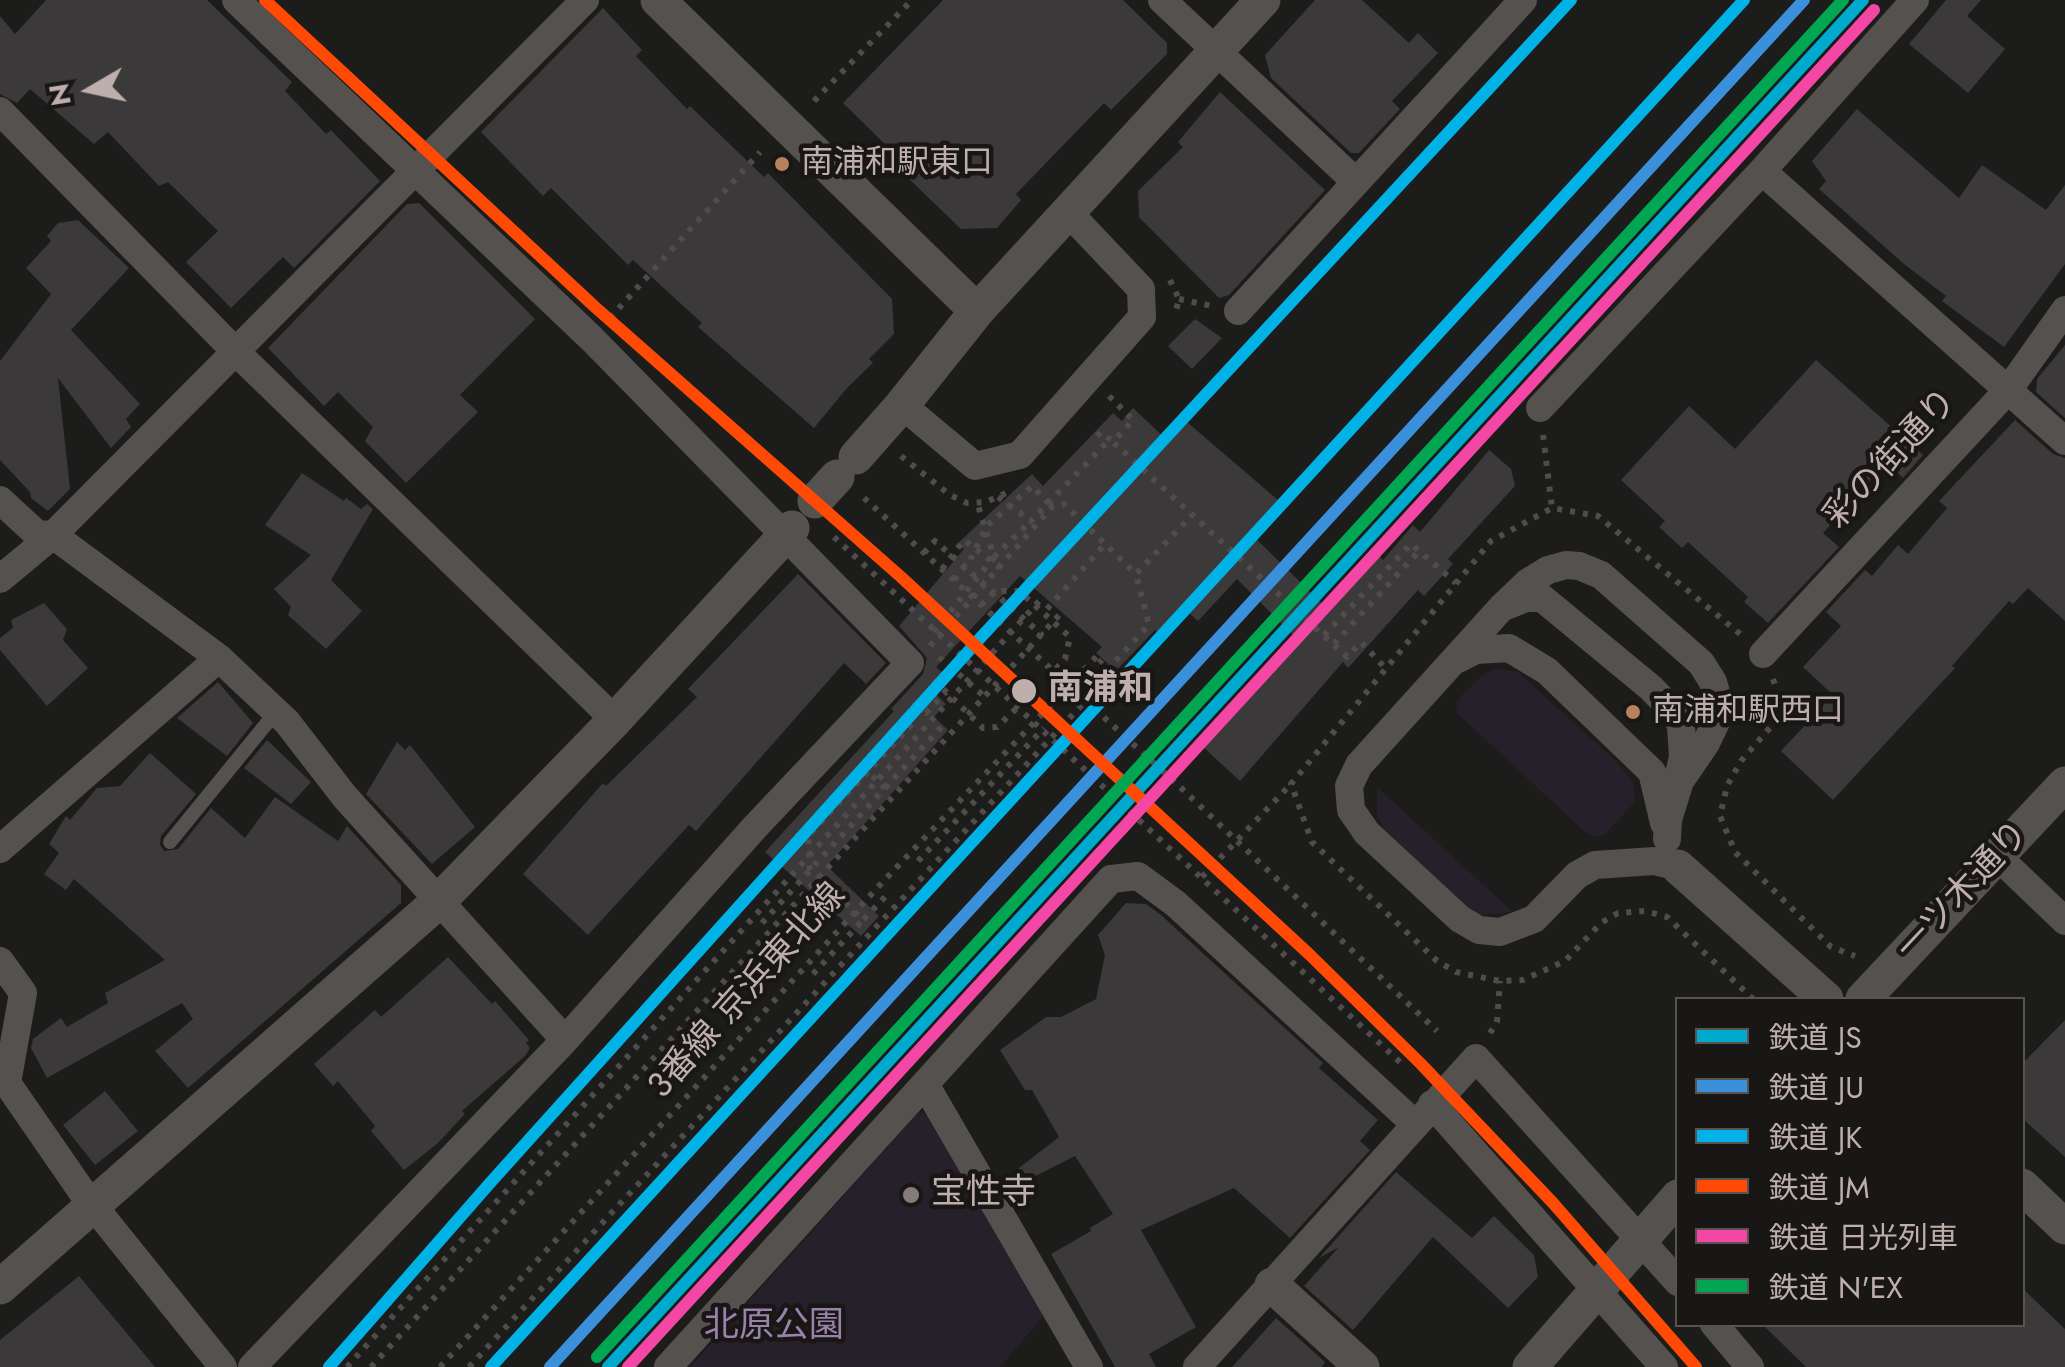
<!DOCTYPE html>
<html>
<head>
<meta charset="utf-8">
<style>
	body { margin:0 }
	#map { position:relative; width:2065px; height:1367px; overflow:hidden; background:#1c1c1b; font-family:Jost,"Noto Sans JP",sans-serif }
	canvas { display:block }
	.legend { position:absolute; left:1675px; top:997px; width:350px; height:330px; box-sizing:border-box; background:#181715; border:2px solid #5a5451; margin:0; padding:12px 18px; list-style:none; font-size:30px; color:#beafac }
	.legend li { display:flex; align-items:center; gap:20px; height:50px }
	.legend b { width:50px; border:2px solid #5a5451 }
	.north { position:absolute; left:40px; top:40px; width:100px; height:100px; -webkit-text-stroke:8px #181715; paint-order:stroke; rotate:261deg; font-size:28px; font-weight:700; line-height:40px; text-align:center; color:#beafac }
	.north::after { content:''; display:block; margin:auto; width:35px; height:45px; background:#beafac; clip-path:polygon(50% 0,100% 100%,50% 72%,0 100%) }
</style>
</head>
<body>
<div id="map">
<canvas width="2065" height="1367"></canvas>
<ul class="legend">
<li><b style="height:12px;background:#00a9ce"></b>鉄道 JS</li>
<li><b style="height:12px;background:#3a90db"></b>鉄道 JU</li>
<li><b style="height:12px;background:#00b2e5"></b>鉄道 JK</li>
<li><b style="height:12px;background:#ff4a06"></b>鉄道 JM</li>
<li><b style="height:12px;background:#f346a5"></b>鉄道 日光列車</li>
<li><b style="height:12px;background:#00a651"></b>鉄道 N'EX</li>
</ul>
<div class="north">N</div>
</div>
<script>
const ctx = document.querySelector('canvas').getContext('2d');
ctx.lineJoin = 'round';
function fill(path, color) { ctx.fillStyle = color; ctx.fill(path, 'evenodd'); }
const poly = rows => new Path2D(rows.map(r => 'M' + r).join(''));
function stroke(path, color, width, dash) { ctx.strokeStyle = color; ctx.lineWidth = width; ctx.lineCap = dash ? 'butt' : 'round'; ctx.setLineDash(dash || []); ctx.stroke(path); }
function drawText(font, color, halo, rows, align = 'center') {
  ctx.font = font + ' Jost,"Noto Sans JP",sans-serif'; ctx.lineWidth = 9; ctx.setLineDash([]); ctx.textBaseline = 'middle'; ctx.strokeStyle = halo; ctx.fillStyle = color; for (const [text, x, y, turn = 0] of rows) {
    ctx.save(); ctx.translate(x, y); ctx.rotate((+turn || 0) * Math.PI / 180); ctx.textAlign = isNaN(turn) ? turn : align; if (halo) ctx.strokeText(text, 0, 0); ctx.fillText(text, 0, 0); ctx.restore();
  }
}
const green = poly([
	[1497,668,1518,672,1616,761,1633,782,1635,802,1604,835,1593,837,1583,830,1457,713,1456,703,1463,694,1485,673],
	[1377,787,1513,912,1482,915,1466,908,1384,829,1377,815],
	[919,1112,931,1116,1047,1312,1000,1367,690,1367]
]);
const building = poly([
	[46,0,207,0,292,82,285,91,326,134,331,130,380,181,294,268,283,257,231,308,186,262,218,231,168,182,159,186,108,132,94,144,30,89,17,103,0,94,0,16,15,34],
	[943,0,1123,0,1167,43,1167,54,1111,110,1104,103,1016,194,1021,200,997,228,961,229,906,176,910,172,905,164,843,103],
	[1315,0,1362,0,1409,43,1418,33,1438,53,1392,101,1400,109,1359,153,1351,153,1271,78,1265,55],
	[1946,0,1981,0,1967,16,2005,49,1968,93,1909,44],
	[603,8,642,50,636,56,687,109,690,106,764,177,768,173,892,299,894,334,869,359,873,363,847,388,814,428,698,327,702,323,633,260,628,265,551,188,543,196,481,132],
	[1220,92,1325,190,1229,295,1219,298,1139,217,1138,191,1183,147,1178,142],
	[1857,109,1959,198,1982,165,2046,210,2065,185,2065,264,2004,347,1942,301,1946,296,1904,264,1819,189,1826,181,1812,161],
	[419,203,535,319,460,395,478,412,406,483,365,441,373,427,338,392,324,406,268,348,407,204],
	[78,220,129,268,71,330,140,404,126,419,131,427,111,448,58,378,70,489,48,511,31,498,30,492,0,460,0,361,51,294,26,268,51,241,47,236,58,223],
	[1195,319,1222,338,1192,369,1168,346],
	[2065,345,2065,418,2036,392,2037,379],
	[1816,360,1923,455,1903,478,1886,462,1823,533,1839,547,1768,623,1744,602,1748,597,1688,542,1682,548,1659,527,1665,521,1621,480,1689,406,1735,449],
	[1133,408,1168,441,1187,422,1278,500,1249,532,1329,610,1379,556,1383,560,1413,525,1420,532,1489,450,1511,469,1515,486,1448,559,1453,564,1424,596,1418,590,1348,668,1343,662,1240,781,1202,746,1298,640,1237,579,1198,621,1181,606,1158,633,1155,630,1116,671,1096,653,1102,647,1020,576,936,667,945,675,931,689,946,704,934,717,948,730,827,866,879,916,861,936,765,852,894,711,891,709,923,674,927,658,899,626,964,549,957,544,1032,474,1043,486,1113,413,1122,421],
	[2015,420,2053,454,2065,458,2065,621,2028,588,2013,604,2009,601,1952,666,1955,668,1833,800,1781,751,1833,695,1803,667,1841,626,1826,612,1865,570,1872,576,1898,545,1908,554,1947,508,1939,501],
	[302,473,344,501,346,498,361,509,367,504,373,509,331,580,362,611,326,649,288,615,291,607,274,589,311,555,265,525],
	[798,574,886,663,866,684,844,663,696,831,689,825,588,935,523,874,603,783,606,786,697,697,688,689],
	[44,603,67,629,63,640,88,668,47,706,0,650,0,638,13,628,11,620],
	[218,682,253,723,227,756,177,718],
	[267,740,311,782,291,804,244,768],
	[397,742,405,750,410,745,475,827,432,864,366,794],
	[150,753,196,794,161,836,160,845,164,851,178,849,211,808,245,838,275,797,338,841,347,826,401,885,401,903,188,1088,155,1051,193,1019,182,1003,47,1078,31,1048,33,1039,61,1018,67,1027,108,1003,105,993,165,960,74,879,66,890,44,874,59,853,49,844,66,816,70,820,97,788,120,786],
	[1126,903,1146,904,1161,915,1323,1063,1319,1068,1378,1120,1360,1141,1370,1150,1290,1238,1234,1188,1141,1230,1196,1327,1149,1354,1156,1367,1115,1367,1051,1254,1091,1231,1090,1228,1113,1214,1075,1156,1022,1183,1015,1171,1059,1137,1032,1090,1025,1090,1000,1050,1046,1017,1061,1017,1096,999,1105,955,1098,935],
	[448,957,492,1004,495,1001,529,1040,526,1043,530,1048,525,1056,462,1111,465,1114,438,1143,404,1170,371,1131,375,1126,338,1081,333,1086,314,1064,375,1010,381,1017],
	[2065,1020,2065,1157,2022,1118,2022,1064],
	[105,1091,138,1131,95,1165,63,1125],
	[1396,1172,1472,1238,1494,1216,1534,1255,1538,1277,1508,1308,1433,1237,1353,1330,1304,1286,1339,1247,1319,1258],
	[79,1276,155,1367,0,1367,0,1340],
	[2022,1288,2065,1329,2065,1367,1806,1367,1762,1324,2022,1324],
	[1276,1318,1325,1362,1322,1367,1232,1367]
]);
const path = poly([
	[814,101,912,0],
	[1170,280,1179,299,1175,314],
	[1179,299,1212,306],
	[610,318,760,152],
	[1109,396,1133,420,1113,442,1347,657,1361,642,1385,668],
	[1543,435,1552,508],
	[1097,436,1101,432,1112,441],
	[901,456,950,495,967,503,986,502,1006,493],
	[998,497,1031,521,1110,439],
	[864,498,1179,786,1437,1031],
	[834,537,1402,1064],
	[924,553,935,541,1041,634,1038,637],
	[994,557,1031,521],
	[942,569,964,540,1000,568],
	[954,580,970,560,987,526,1032,486,1051,506],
	[981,605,996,591,1019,591,1070,637,1065,659,1053,672],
	[1047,609,1105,544],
	[934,632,994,557,977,502],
	[1740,634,1598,516,1552,508,1491,541,1291,784,1312,842,1437,961,1456,972,1500,981,1523,980,1565,961,1601,923,1618,913,1645,911,1667,917,1753,999],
	[1324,635,1411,544,1456,583],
	[1334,644,1419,551],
	[930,646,1052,507,1064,504,1136,574,1192,515],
	[939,657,985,697],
	[1099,663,1102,660],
	[1107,670,1149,625,1136,574],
	[1773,679,1779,697,1774,723,1741,761,1727,786,1720,816,1735,852,1831,947,1855,956],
	[934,680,983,728,997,727,1019,706],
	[915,706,926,713,946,692],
	[885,788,946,722],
	[918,861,1044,728],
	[1202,877,1291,784],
	[885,897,863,920,810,869,808,836,914,722,915,703],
	[762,923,885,788,868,772],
	[813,974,863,920],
	[1490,1033,1497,1022,1500,981],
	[347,1367,1042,598],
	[371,1367,1060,614],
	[440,1367,877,888,1097,656],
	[469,1367,1113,671]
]);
const service = poly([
	[170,842,276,712]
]);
const minor = poly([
	[236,0,592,339,910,663,755,827,565,1040,252,1367],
	[1162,0,1356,182],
	[0,111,234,350,615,720],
	[1762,171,2065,441],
	[1238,311,1523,0],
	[902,405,975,466,1020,455,1142,317,1141,289,1067,211],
	[1540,408,1762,171,1915,0],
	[0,500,37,534,53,535,219,658,287,722,345,797,565,1040],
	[0,579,53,535,585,0],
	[1506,606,1526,598,1542,598,1651,688,1676,714,1681,726,1683,757,1679,774],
	[1763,654,2009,389,2065,310],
	[1458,659,1476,650,1509,648,1547,671,1652,772,1664,823],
	[1667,839,1668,820,1680,781,1706,743,1717,720,1719,703,1713,682,1701,663,1601,575,1579,566,1566,565,1548,570,1527,583,1503,606,1359,765,1349,786,1351,810,1367,833,1460,919,1479,930,1500,932,1534,919,1577,875,1595,865,1654,861,1678,867],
	[0,849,219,658],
	[1997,856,2065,921],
	[0,961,23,993,7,1083,83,1193,223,1367],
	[925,1084,1089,1367],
	[1432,1104,1664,1367],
	[1714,1324,1750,1367],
	[668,1367,1111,879,1138,876,1176,904,1415,1124],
	[1197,1367,1476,1058,1678,1282]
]);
const tertiary = poly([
	[658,0,977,311],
	[856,457,902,405,977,311,1263,0],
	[815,501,837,477],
	[1678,867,1826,999],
	[1863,999,2065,784],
	[2022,1186,2065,1227],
	[1272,1285,1362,1367],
	[0,1287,439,901,615,720,792,528],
	[1530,1367,1678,1197]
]);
const rail1 = poly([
	[608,1367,1863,0]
]);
const rail2 = poly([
	[550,1367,1804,0]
]);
const rail3 = poly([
	[329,1367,490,1183,983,635,1571,0],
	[491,1367,1744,0]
]);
const rail4 = poly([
	[265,0,595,307,901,577,1310,955,1421,1064,1553,1203,1696,1367]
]);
const rail5 = poly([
	[628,1367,1874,10]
]);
const rail6 = poly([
	[597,1357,1843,0]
]);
const markers = [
	[782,164,9,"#b6815c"],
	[1024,691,14,"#beafac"],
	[1633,712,9,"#b6815c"],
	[911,1195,10,"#857c79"]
];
const busNames = [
	["南浦和駅東口",801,164],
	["南浦和駅西口",1652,712]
];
const streetNames = [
	["彩の街通り",1892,460,-47],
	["一ツ木通り",1964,892,-47],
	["3番線 京浜東北線",748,992,-48]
];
const stopNames = [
	["南浦和",1048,691]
];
const poiNames = [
	["宝性寺",931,1195]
];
const parkNames = [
	["北原公園",774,1328]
];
fill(green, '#26202a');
fill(building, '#3b3939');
stroke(path, '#504c4b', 6, [5, 8]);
stroke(service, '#55514f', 14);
stroke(minor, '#55514f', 28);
stroke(tertiary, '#55514f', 35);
stroke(rail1, '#00a9ce', 12);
stroke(rail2, '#3a90db', 12);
stroke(rail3, '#00b2e5', 12);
stroke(rail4, '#ff4a06', 12);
stroke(rail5, '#f346a5', 12);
stroke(rail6, '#00a651', 12);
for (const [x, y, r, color] of markers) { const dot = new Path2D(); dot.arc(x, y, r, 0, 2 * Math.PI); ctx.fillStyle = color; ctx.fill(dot); stroke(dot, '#181715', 4); }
drawText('32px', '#beafac', '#181715', busNames, 'left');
drawText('35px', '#beafac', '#181715', streetNames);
drawText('bold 35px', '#beafac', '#181715', stopNames, 'left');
drawText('35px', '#beafac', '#181715', poiNames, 'left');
drawText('35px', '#9881aa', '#181715', parkNames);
</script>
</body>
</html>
